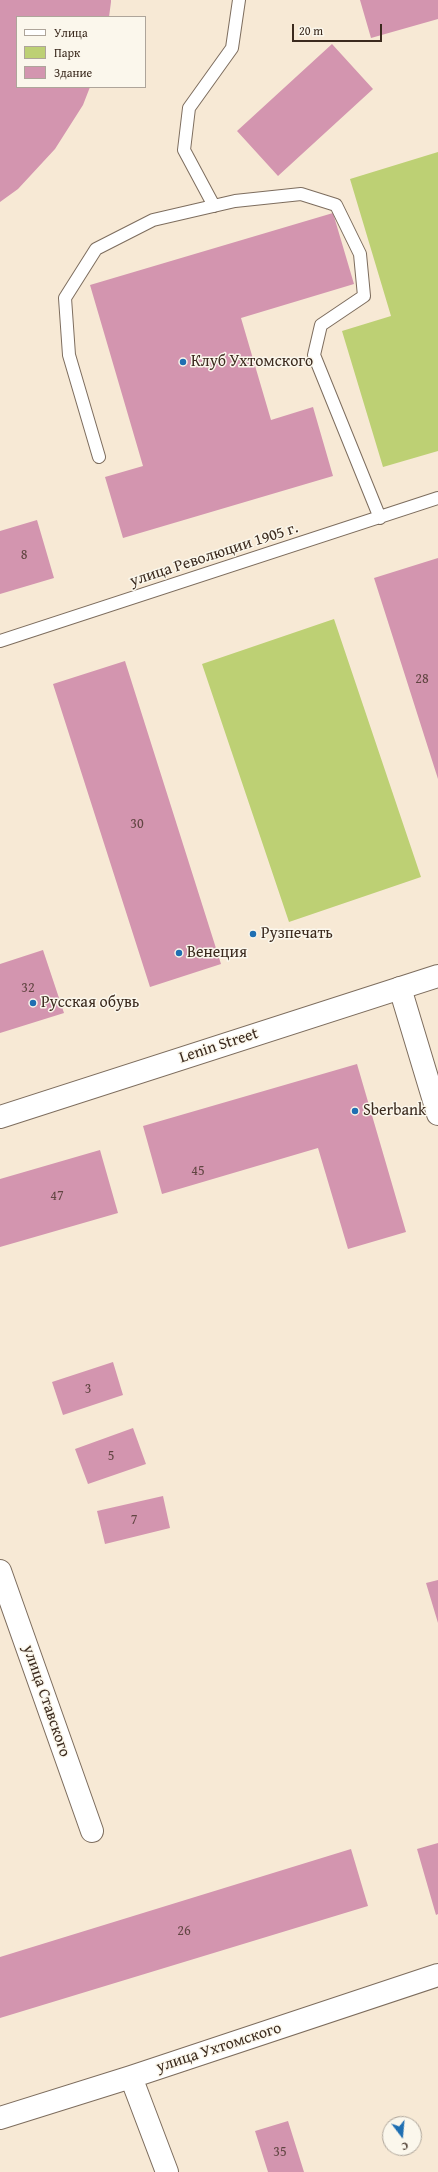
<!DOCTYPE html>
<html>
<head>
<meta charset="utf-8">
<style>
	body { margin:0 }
	#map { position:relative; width:438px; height:2172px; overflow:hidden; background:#f7e9d5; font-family:"Gentium Book Plus",serif }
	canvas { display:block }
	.legend { position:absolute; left:16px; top:16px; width:130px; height:72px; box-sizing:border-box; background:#fbf7ec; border:1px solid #aea59a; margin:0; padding:5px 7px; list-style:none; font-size:12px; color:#3b2a1e }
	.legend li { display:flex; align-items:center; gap:8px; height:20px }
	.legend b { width:20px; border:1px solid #aea59a }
	.north { position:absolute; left:382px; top:2116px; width:40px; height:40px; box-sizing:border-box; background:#fbf7ec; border:1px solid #aea59a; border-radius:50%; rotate:164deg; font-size:11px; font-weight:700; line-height:16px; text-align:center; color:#3b2a1e }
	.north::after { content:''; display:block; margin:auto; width:14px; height:18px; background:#1f6fb2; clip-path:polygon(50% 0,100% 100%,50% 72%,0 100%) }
	.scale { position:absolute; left:292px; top:24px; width:90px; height:18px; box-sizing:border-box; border:2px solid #3b2a1e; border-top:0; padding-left:5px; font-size:12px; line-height:14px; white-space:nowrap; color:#3b2a1e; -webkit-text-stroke:3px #fbf7ec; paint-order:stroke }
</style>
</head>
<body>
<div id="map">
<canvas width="438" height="2172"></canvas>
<ul class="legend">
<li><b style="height:5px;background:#fff"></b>Улица</li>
<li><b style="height:11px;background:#bdd074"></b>Парк</li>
<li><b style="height:11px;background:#d395af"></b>Здание</li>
</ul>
<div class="north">С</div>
<div class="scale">20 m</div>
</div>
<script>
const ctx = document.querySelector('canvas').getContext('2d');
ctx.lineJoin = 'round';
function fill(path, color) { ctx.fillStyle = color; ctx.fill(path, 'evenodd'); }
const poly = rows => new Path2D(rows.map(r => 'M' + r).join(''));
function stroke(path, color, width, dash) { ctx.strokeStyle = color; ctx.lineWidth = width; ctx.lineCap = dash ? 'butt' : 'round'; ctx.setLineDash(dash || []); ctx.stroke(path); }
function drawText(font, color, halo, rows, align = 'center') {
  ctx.font = font + ' "Gentium Book Plus",serif'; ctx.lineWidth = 3; ctx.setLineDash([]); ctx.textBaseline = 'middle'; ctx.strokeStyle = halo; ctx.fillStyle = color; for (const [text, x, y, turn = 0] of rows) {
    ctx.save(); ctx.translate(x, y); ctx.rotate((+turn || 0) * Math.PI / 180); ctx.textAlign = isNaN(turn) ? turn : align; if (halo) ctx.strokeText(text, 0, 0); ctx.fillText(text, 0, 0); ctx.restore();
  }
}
const green = poly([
	[438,152,438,451,383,467,342,331,391,316,350,179],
	[334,619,421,877,289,922,202,664]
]);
const building = poly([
	[0,0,111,0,111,2,109,17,17,17,17,87,90,87,83,105,55,149,18,189,0,202],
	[360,0,438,0,438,19,371,38],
	[332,44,373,89,278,176,237,131],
	[333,213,354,284,241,318,271,420,313,407,333,476,123,538,105,477,143,466,90,285],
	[37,520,54,578,0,594,0,531],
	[438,558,438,779,374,578],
	[125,661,221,964,150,987,53,684],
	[43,950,64,1013,0,1033,0,964],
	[357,1064,406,1232,348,1249,318,1148,162,1194,143,1126],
	[100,1150,118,1213,0,1247,0,1179],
	[113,1362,123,1395,63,1415,52,1382],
	[133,1428,146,1464,88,1484,75,1449],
	[163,1496,170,1528,105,1544,97,1511],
	[438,1580,438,1623,426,1583],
	[438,1843,438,1914,436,1915,417,1849],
	[351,1849,368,1906,0,2018,0,1957],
	[288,2121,304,2172,268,2172,255,2131]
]);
const service = poly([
	[214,206,184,150,189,108,232,48,239,0],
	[99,457,69,355,65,298,96,249,153,220,235,201,301,194,336,205,360,254,364,296,321,325,314,355,380,518],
	[0,641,438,498]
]);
const minor = poly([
	[400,988,438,1114],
	[0,1571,92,1831],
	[131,2077,167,2172],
	[0,2118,131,2077,438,1975]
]);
const tertiary = poly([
	[0,1117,438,976]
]);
const markers = [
	[183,362,4,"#1f6fb2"],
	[253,934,4,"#1f6fb2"],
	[179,953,4,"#1f6fb2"],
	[33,1003,4,"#1f6fb2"],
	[355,1111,4,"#1f6fb2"]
];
const numberNames = [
	["8",24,555],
	["28",422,679],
	["30",137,824],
	["32",28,988],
	["45",198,1171],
	["47",57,1196],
	["3",88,1389],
	["5",111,1456],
	["7",134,1520],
	["26",184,1931],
	["35",280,2152]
];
const poiNames = [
	["Клуб Ухтомского",191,362],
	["Рузпечать",261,934],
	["Венеция",187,953],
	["Русская обувь",41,1003],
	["Sberbank",363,1111]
];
const streetNames = [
	["улица Революции 1905 г.",214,555,-18],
	["Lenin Street",219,1046,-18],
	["улица Ставского",46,1701,71],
	["улица Ухтомского",219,2048,-18]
];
fill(green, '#bdd074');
fill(building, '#d395af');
stroke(service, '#7d6d5e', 14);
stroke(minor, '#7d6d5e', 24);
stroke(tertiary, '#7d6d5e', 24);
stroke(service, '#fff', 12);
stroke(minor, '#fff', 22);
stroke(tertiary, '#fff', 22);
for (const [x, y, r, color] of markers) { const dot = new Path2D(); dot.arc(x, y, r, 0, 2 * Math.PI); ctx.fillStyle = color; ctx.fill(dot); stroke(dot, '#fbf7ec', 1.5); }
drawText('14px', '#614542', null, numberNames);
drawText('16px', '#3b2a1e', '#fbf7ec', poiNames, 'left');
drawText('16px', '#3b2a1e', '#fbf7ec', streetNames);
</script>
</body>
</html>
